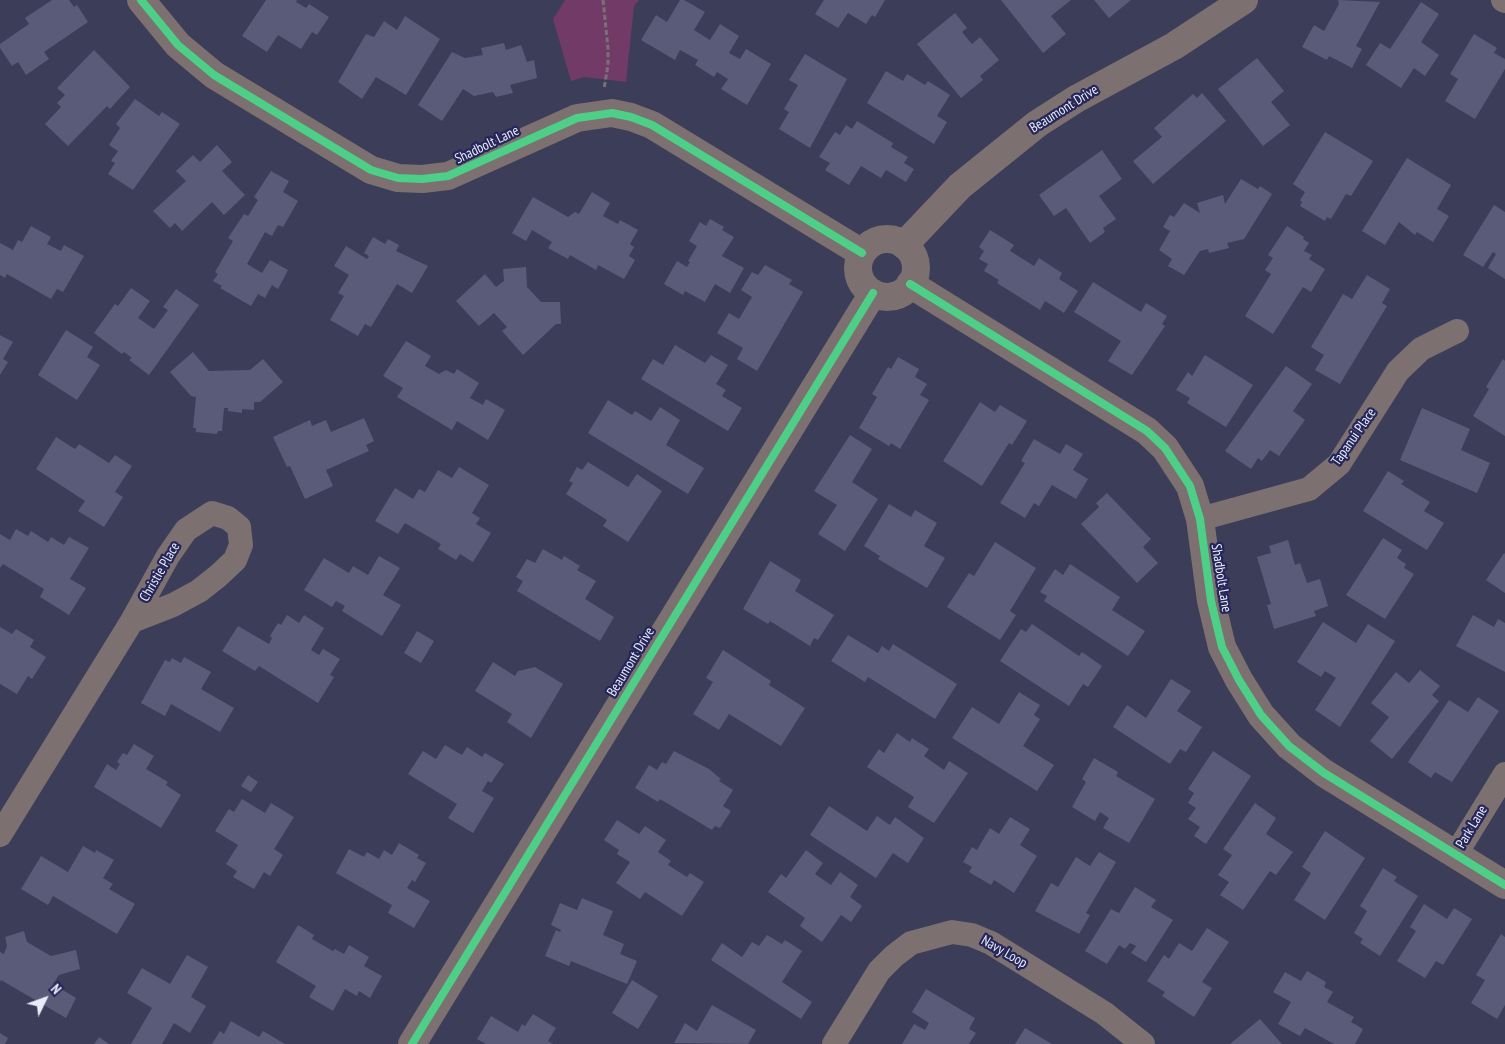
<!DOCTYPE html>
<html>
<head>
<meta charset="utf-8">
<style>
	body { margin:0 }
	#map { position:relative; width:1505px; height:1044px; overflow:hidden; background:#3c3d59; font-family:"PT Sans Narrow",sans-serif }
	canvas { display:block }
	.north { position:absolute; left:20px; top:974px; width:50px; height:50px; -webkit-text-stroke:4px #25265a; paint-order:stroke; rotate:48deg; font-size:14px; font-weight:700; line-height:20px; text-align:center; color:#eaecf9 }
	.north::after { content:''; display:block; margin:auto; width:18px; height:22px; background:#eaecf9; clip-path:polygon(50% 0,100% 100%,50% 72%,0 100%) }
</style>
</head>
<body>
<div id="map">
<canvas width="1505" height="1044"></canvas>
<div class="north">N</div>
</div>
<script>
const ctx = document.querySelector('canvas').getContext('2d');
ctx.lineJoin = 'round';
function fill(path, color) { ctx.fillStyle = color; ctx.fill(path, 'evenodd'); }
const poly = rows => new Path2D(rows.map(r => 'M' + r).join(''));
function stroke(path, color, width, dash) { ctx.strokeStyle = color; ctx.lineWidth = width; ctx.lineCap = dash ? 'butt' : 'round'; ctx.setLineDash(dash || []); ctx.stroke(path); }
function drawText(font, color, halo, rows, align = 'center') {
  ctx.font = font + ' "PT Sans Narrow",sans-serif'; ctx.lineWidth = 4.5; ctx.setLineDash([]); ctx.textBaseline = 'middle'; ctx.strokeStyle = halo; ctx.fillStyle = color; for (const [text, x, y, turn = 0] of rows) {
    ctx.save(); ctx.translate(x, y); ctx.rotate((+turn || 0) * Math.PI / 180); ctx.textAlign = isNaN(turn) ? turn : align; if (halo) ctx.strokeText(text, 0, 0); ctx.fillText(text, 0, 0); ctx.restore();
  }
}
const green = poly([
	[565,0,639,0,634,6,626,82,584,77,571,81,553,19]
]);
const building = poly([
	[52,0,69,0,74,7,77,5,88,22,44,52,49,59,26,75,18,62,12,66,0,48,0,44,29,24,25,18],
	[266,0,297,0,296,2,306,8,309,4,329,17,317,35,312,32,301,49,278,35,267,52,242,36],
	[680,0,684,0,705,12,694,30,710,40,720,24,739,36,729,53,740,59,746,49,771,64,747,105,721,89,728,79,717,72,714,77,695,65,698,60,680,50,675,60,641,40,656,15,667,22],
	[824,0,885,0,875,17,872,15,866,24,848,13,838,28,815,14],
	[1001,0,1071,0,1051,16,1066,34,1043,53],
	[1094,0,1131,0,1109,18],
	[1338,0,1380,2,1356,46,1362,49,1352,68,1329,56,1327,60,1302,47,1314,25,1324,31,1339,4],
	[1421,2,1439,14,1421,42,1439,55,1425,76,1414,68,1401,88,1366,65,1380,43,1390,49],
	[955,13,967,28,962,32,972,44,980,37,999,60,980,76,983,80,961,98,917,44],
	[405,16,440,39,406,95,376,77,362,99,338,82,366,34,374,37,384,21,397,30],
	[1474,34,1497,48,1494,53,1505,59,1505,69,1475,119,1445,101,1458,79,1450,74],
	[504,43,506,50,521,45,527,62,534,60,537,78,510,85,513,93,496,97,493,92,474,96,463,89,442,121,418,105,452,52,465,58,483,55,481,48],
	[94,50,130,87,110,109,107,106,68,146,45,124,61,107,57,103,65,95,57,88],
	[805,54,847,79,810,148,779,129,789,112,784,109,798,85,789,80],
	[1257,58,1284,91,1271,102,1290,125,1263,146,1218,89],
	[886,71,903,81,907,74,925,85,928,81,950,95,937,116,947,122,934,144,867,103],
	[1202,93,1226,121,1153,184,1133,161,1162,137,1154,128,1193,94,1197,98],
	[135,99,159,116,162,112,180,124,133,190,108,174,115,163,111,161,118,151,109,145,120,128,116,124],
	[857,121,893,143,891,147,908,157,904,163,914,169,906,182,886,170,881,178,861,166,849,185,825,170,830,163,819,157,835,132,840,135,846,125,852,129],
	[1325,132,1373,161,1351,196,1346,194,1331,219,1327,217,1325,221,1300,206,1302,202,1300,200,1305,192,1293,184],
	[217,145,232,162,222,171,245,195,224,215,212,202,182,231,175,223,170,228,153,211,186,181,176,171,193,155,200,162],
	[1102,150,1122,179,1099,196,1116,219,1103,228,1105,232,1090,243,1066,208,1054,216,1039,195],
	[1407,158,1451,185,1437,209,1449,216,1433,242,1417,232,1415,235,1399,222,1385,245,1362,231],
	[271,171,289,181,283,192,298,201,283,227,278,225,272,236,265,232,247,264,262,273,270,260,288,270,278,289,272,285,265,298,258,294,251,306,220,288,222,286,213,281,218,274,215,272,233,241,228,238,244,214,248,216,258,200,254,197],
	[1241,179,1258,189,1260,186,1272,194,1244,239,1227,243,1229,248,1209,253,1208,249,1200,251,1184,275,1168,266,1172,259,1159,250,1170,231,1163,227,1170,215,1174,217,1184,203,1200,213,1197,203,1223,195,1225,204],
	[592,192,610,203,603,216,618,224,620,220,638,230,630,244,634,247,629,256,635,260,624,279,598,265,596,270,570,255,568,259,548,248,552,242,532,230,526,241,512,233,533,197,568,217,575,212,579,214],
	[1494,205,1505,212,1505,279,1488,268,1496,254,1493,252,1483,267,1463,255],
	[710,219,724,227,722,230,734,237,722,256,744,268,730,293,715,284,705,302,685,291,683,295,664,284,677,261,687,267,690,262,688,261,697,246,689,241,700,222,706,226],
	[31,226,51,237,47,244,61,251,64,245,84,256,63,292,57,289,51,299,7,274,5,278,0,275,0,243,13,250,18,240,22,242],
	[1287,226,1304,237,1303,239,1309,243,1304,251,1312,255,1309,259,1325,269,1311,292,1303,287,1273,334,1245,316,1271,274,1265,270,1273,258,1268,255],
	[990,230,1014,245,1010,251,1034,266,1039,258,1062,273,1059,279,1078,291,1064,313,1045,301,1040,310,997,283,999,280,984,271,988,264,979,259,984,251,979,247],
	[373,237,385,244,388,239,399,245,396,251,428,266,412,293,397,284,371,327,365,324,358,336,330,320,344,296,338,293,349,275,334,266,346,246,367,259,369,256,364,253],
	[765,265,792,280,789,284,803,292,757,371,737,359,743,348,717,333,729,313,739,319,752,297,741,290,752,272,758,275],
	[526,267,527,287,541,302,560,302,561,324,556,324,523,355,502,331,507,327,494,313,479,326,456,301,485,274,496,287,504,281,503,269],
	[1367,275,1390,289,1382,303,1387,306,1340,384,1315,370,1324,355,1311,347,1343,294,1352,299],
	[1093,282,1141,312,1146,303,1167,316,1162,324,1165,326,1132,375,1108,361,1121,341,1074,312],
	[131,288,150,301,138,318,154,329,168,310,163,307,176,289,199,305,149,375,129,360,132,358,124,352,122,354,94,333,115,304,118,306],
	[66,330,93,347,87,357,100,365,77,400,38,375],
	[0,335,13,342,3,359,8,362,0,375],
	[406,341,431,356,425,366,439,374,446,370,454,374,457,369,479,383,470,398,483,405,486,399,505,410,488,440,457,421,452,430,397,397,403,388,383,376],
	[675,345,705,363,711,355,728,365,716,384,726,390,722,396,742,408,728,431,641,379,653,359,663,365],
	[193,352,209,371,250,370,263,359,283,382,260,402,254,402,254,410,242,409,242,413,228,411,228,408,224,408,222,431,218,431,217,434,196,432,196,428,193,428,196,397,191,396,170,372],
	[1205,355,1253,385,1226,427,1187,403,1190,398,1176,390,1188,372,1192,376],
	[898,357,919,369,915,377,927,384,920,395,929,400,900,449,891,443,889,446,859,428,877,397,872,394,888,367,891,369],
	[1503,359,1505,361,1505,436,1473,416,1489,389,1486,387],
	[1286,366,1312,384,1293,411,1305,420,1279,456,1270,450,1262,461,1258,458,1251,469,1225,451],
	[608,400,632,415,635,411,651,421,660,407,680,420,666,445,704,468,688,494,588,433],
	[980,402,995,412,1000,405,1027,421,1012,445,1009,443,982,486,943,461],
	[1422,408,1470,429,1461,450,1490,463,1477,493,1400,460],
	[364,418,374,441,366,445,369,451,326,470,333,486,305,499,290,466,287,467,273,437,310,420,312,426,326,420,331,432],
	[850,435,872,449,852,482,878,499,845,551,818,534,837,505,814,491],
	[56,437,75,449,79,444,109,463,115,455,132,466,115,492,123,497,104,527,78,511,85,501,36,469],
	[1034,439,1060,454,1066,444,1083,454,1073,470,1088,479,1076,499,1052,485,1039,506,1034,503,1025,518,1000,503,1025,463,1021,461],
	[588,462,628,487,637,474,662,491,628,542,603,526,607,520,566,494,573,483,569,481,577,467,582,470],
	[459,467,489,485,472,513,480,518,476,524,491,533,473,562,460,554,456,560,438,549,441,544,405,523,398,534,375,521,395,488,413,499,419,489,425,492,438,470,452,478],
	[1388,471,1404,481,1401,484,1430,502,1424,511,1444,523,1427,550,1363,511],
	[1107,493,1151,539,1143,547,1158,563,1137,583,1081,524,1099,507,1096,503],
	[889,504,911,517,915,510,937,523,924,546,945,558,927,588,878,559,880,556,864,546],
	[16,529,28,536,31,531,48,542,51,537,64,545,69,537,89,548,70,579,86,588,69,615,40,597,44,589,3,564,0,568,0,534,10,540],
	[1383,538,1402,550,1397,558,1406,564,1404,568,1414,574,1385,619,1346,595],
	[1288,540,1295,565,1300,563,1307,583,1320,579,1328,606,1314,611,1316,616,1274,629,1267,605,1271,604,1257,557,1271,553,1269,546],
	[995,542,1036,568,1010,611,1016,615,1000,640,947,607,969,573,974,576],
	[543,549,562,560,564,556,580,566,577,570,596,581,585,599,614,617,600,641,517,591,523,581,516,577,527,559,535,563],
	[1504,553,1505,554,1505,593,1486,580],
	[379,556,400,568,383,595,401,605,382,636,342,611,345,606,336,601,332,607,304,590,324,558,349,573,353,566,368,575],
	[770,561,801,580,795,591,834,615,818,640,814,638,810,646,770,621,768,624,743,609],
	[1070,564,1120,597,1112,610,1145,631,1128,656,1044,601,1047,596,1040,592,1055,569,1063,575],
	[287,615,299,623,304,615,324,628,311,650,319,655,323,649,340,659,330,675,334,677,318,703,259,666,255,671,222,651,238,626,269,644,272,638,270,636,278,623,281,625],
	[1473,615,1494,627,1498,619,1505,623,1505,672,1456,646],
	[1323,622,1356,643,1368,624,1395,641,1340,727,1315,710,1336,678,1325,671,1321,677,1297,662],
	[1032,624,1079,656,1082,652,1102,666,1088,687,1083,684,1069,706,1000,661,1021,629,1026,632],
	[0,627,12,634,16,629,34,640,30,647,46,657,32,679,28,676,17,694,0,684],
	[417,631,434,641,421,663,404,653],
	[848,635,878,653,882,646,889,651,893,644,957,684,935,719,868,677,865,682,831,661],
	[723,650,771,681,769,685,805,708,781,746,729,714,719,730,693,714,713,682,706,678],
	[184,657,211,672,201,689,234,708,220,732,171,704,165,716,141,703,165,660,170,662,172,658,181,663],
	[493,662,515,676,518,671,535,667,563,684,531,738,507,722,512,714,475,691],
	[1420,670,1440,686,1432,695,1439,701,1392,759,1370,741,1389,717,1371,703,1396,672,1409,683],
	[1171,679,1191,691,1177,711,1202,727,1186,752,1180,749,1170,764,1113,727,1127,705,1146,718],
	[1019,692,1040,705,1034,715,1040,719,1023,746,1054,765,1037,791,952,738,972,707,999,724],
	[1478,697,1499,711,1452,782,1435,772,1431,778,1408,762,1449,700,1468,712],
	[897,733,910,742,912,738,929,749,924,756,944,770,949,761,968,773,934,823,908,807,914,797,867,767,879,749,884,753],
	[134,744,154,756,146,769,168,782,166,785,181,795,161,828,94,787,107,764,116,770,120,764,117,762,123,753,127,755],
	[445,745,462,755,467,747,482,757,485,753,504,764,491,783,488,781,482,791,494,798,473,833,448,818,457,804,408,774,423,751,436,759],
	[674,751,709,769,721,779,719,781,733,790,723,806,731,811,720,828,715,826,712,830,660,799,658,802,635,788,649,765,657,770,662,762,666,764],
	[1213,751,1251,776,1206,844,1194,836,1200,827,1188,819,1196,808,1188,803,1194,793,1188,789],
	[1094,758,1118,772,1116,776,1155,799,1129,843,1103,828,1109,818,1100,812,1095,821,1072,807,1086,782,1082,779],
	[248,775,258,782,251,792,241,786],
	[242,799,265,813,271,803,294,817,274,849,283,855,270,876,264,872,254,889,233,877,237,871,226,864,238,845,215,831,229,809,234,812],
	[1255,803,1276,818,1266,834,1293,852,1276,875,1270,871,1243,910,1220,895,1229,882,1218,875,1232,855,1223,849],
	[829,806,867,831,877,816,890,825,895,817,924,838,908,863,893,853,876,878,810,835],
	[1010,817,1030,829,1020,845,1037,856,1014,893,994,880,991,885,969,872,972,867,963,862,972,847,977,850,990,828,999,834],
	[617,820,639,834,645,826,666,840,658,852,671,861,668,865,687,877,690,873,704,882,682,916,645,892,640,899,616,883,630,862,617,854,619,850,604,840],
	[1325,831,1365,858,1325,920,1294,900,1311,873,1302,867],
	[399,843,419,855,417,858,426,863,415,882,412,880,407,888,430,901,414,928,388,913,392,905,336,873,349,849,364,857,367,852,379,859,384,850,392,855],
	[83,846,95,853,96,850,114,860,103,878,113,884,109,889,135,904,117,934,53,896,48,905,21,889,41,856,68,872],
	[806,850,823,863,815,874,831,885,840,872,858,885,850,897,862,906,851,922,841,915,822,942,800,926,805,918,768,892,781,874,786,878],
	[1099,852,1116,862,1086,913,1090,915,1079,934,1035,911,1051,883,1058,887,1076,857,1090,866],
	[1383,868,1397,877,1394,881,1418,896,1380,956,1360,943,1363,939,1354,933,1367,911,1360,906],
	[1135,887,1156,900,1151,907,1173,920,1146,962,1131,953,1136,946,1130,943,1125,949,1119,945,1107,964,1085,951,1111,909,1119,913],
	[582,898,613,911,603,935,624,944,620,954,637,961,627,984,571,961,569,966,545,956,556,930,560,932,561,930,551,925,560,903,577,910],
	[1424,904,1447,919,1454,908,1472,919,1443,965,1436,961,1425,978,1397,961,1416,931,1410,927],
	[298,925,314,935,312,939,333,951,335,949,344,954,349,945,369,957,364,966,382,976,370,998,359,991,357,996,345,989,333,1011,309,997,316,986,276,962],
	[1207,928,1229,942,1202,982,1212,988,1194,1017,1162,996,1165,992,1147,981,1164,955,1169,959,1179,943,1192,951],
	[24,931,27,942,51,956,76,950,80,969,59,975,53,984,76,998,66,1018,1,980,0,982,0,952,4,954,7,946,5,937],
	[1501,934,1505,937,1505,1005,1497,1019,1471,1003,1485,980,1476,975],
	[767,935,782,944,785,940,802,951,782,982,812,1002,801,1019,711,960,722,943,742,957,752,942,759,946],
	[187,955,208,967,191,997,206,1006,190,1033,174,1023,162,1044,131,1044,152,1008,127,993,142,968,170,984],
	[1307,971,1326,982,1324,987,1333,992,1327,1002,1354,1017,1351,1022,1363,1029,1355,1044,1334,1044,1305,1028,1300,1036,1278,1024,1291,1002,1273,992,1285,972,1301,981],
	[632,980,658,996,638,1029,612,1013],
	[926,989,975,1018,969,1029,976,1033,969,1044,902,1044,914,1024,925,1030,929,1023,912,1012],
	[712,1005,756,1030,748,1044,674,1043,685,1023,697,1031],
	[533,1014,556,1028,548,1041,553,1044,486,1044,477,1039,491,1016,518,1032,522,1024,525,1026],
	[1260,1019,1282,1044,1230,1044],
	[231,1021,259,1037,263,1031,285,1044,212,1044,220,1031,224,1034],
	[1025,1028,1052,1044,1015,1044],
	[0,1033,8,1038,5,1044,0,1044],
	[99,1037,109,1044,94,1044]
]);
const path = poly([
	[603,0,608,48,608,65,604,89]
]);
const minor = poly([
	[1503,0,1505,1],
	[1200,519,1309,489,1339,464,1398,371,1421,349,1457,331],
	[0,835,132,621,168,556,186,530,212,513,228,518,239,527,241,545,235,560,218,576,199,591,173,605,132,621],
	[1456,854,1505,774],
	[834,1044,879,971,894,956,911,943,952,932,972,935,991,943,1104,1013,1143,1044]
]);
const tertiary = poly([
	[141,0,178,45,214,75,371,170,398,178,422,179,448,176,577,118,612,113,631,117,652,125,862,253],
	'858 268a29 29 0 1 1 58 0a29 29 0 1 1-58 0Z',
	[904,245,960,186,1037,124,1076,99,1174,46,1244,0],
	[910,284,1147,431,1165,448,1190,486,1200,519,1211,601,1222,647,1239,680,1261,715,1289,746,1324,773,1505,885],
	[412,1044,873,293]
]);
const cycleway = poly([
	[141,0,178,45,214,75,371,170,398,178,422,179,448,176,577,118,612,113,631,117,652,125,862,253],
	[910,284,1147,431,1165,448,1190,486,1200,519,1211,601,1222,647,1239,680,1261,715,1289,746,1324,773,1505,885],
	[412,1044,873,293]
]);
const streetNames = [
	["Beaumont Drive",1064,109,-32],
	["Shadbolt Lane",487,145,-26],
	["Tapanui Place",1354,437,-55],
	["Christie Place",160,572,-60],
	["Shadbolt Lane",1221,578,81],
	["Beaumont Drive",631,662,-59],
	["Park Lane",1472,827,-59],
	["Navy Loop",1004,952,30]
];
fill(green, '#723a66');
fill(building, '#5a5b79');
stroke(path, '#797177', 3, [5, 2.5]);
stroke(minor, '#7c7071', 24);
stroke(tertiary, '#7c7071', 28);
stroke(cycleway, '#4dcf88', 8);
drawText('14px', '#eaecf9', '#25265a', streetNames);
</script>
</body>
</html>
